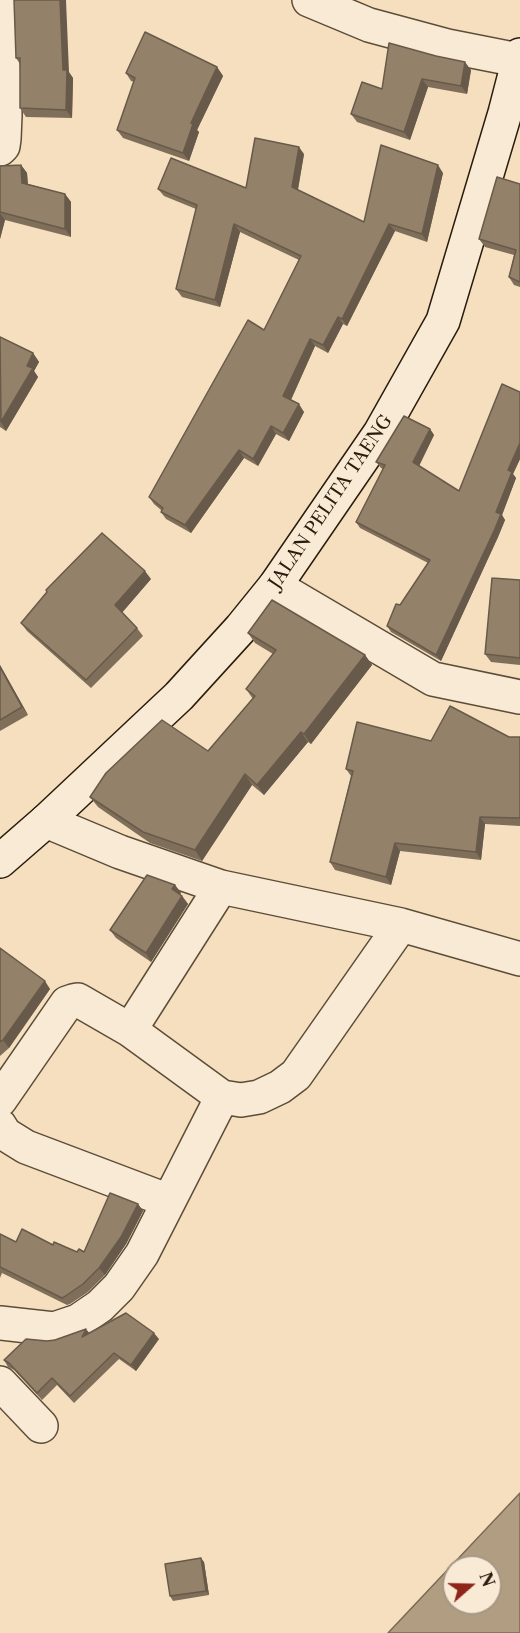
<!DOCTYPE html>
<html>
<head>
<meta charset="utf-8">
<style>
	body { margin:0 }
	#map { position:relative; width:520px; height:1633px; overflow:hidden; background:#f6dfbe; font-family:"Libre Caslon Text",serif }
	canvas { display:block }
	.north { position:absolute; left:442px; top:1555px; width:60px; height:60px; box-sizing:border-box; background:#f9ead5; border:2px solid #a69885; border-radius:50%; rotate:70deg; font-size:16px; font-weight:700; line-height:24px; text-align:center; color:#291c0d }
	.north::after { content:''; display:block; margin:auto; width:21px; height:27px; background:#8f2418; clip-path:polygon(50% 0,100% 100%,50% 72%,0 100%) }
</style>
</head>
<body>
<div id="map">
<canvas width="520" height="1633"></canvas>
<div class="north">N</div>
</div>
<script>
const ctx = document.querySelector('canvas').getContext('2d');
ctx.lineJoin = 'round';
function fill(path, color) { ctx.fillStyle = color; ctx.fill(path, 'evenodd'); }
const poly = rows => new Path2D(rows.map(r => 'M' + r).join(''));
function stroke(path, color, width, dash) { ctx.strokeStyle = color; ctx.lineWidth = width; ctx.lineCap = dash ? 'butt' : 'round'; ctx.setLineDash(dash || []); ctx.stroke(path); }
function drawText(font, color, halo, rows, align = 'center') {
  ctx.font = font + ' "Libre Caslon Text",serif'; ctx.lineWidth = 5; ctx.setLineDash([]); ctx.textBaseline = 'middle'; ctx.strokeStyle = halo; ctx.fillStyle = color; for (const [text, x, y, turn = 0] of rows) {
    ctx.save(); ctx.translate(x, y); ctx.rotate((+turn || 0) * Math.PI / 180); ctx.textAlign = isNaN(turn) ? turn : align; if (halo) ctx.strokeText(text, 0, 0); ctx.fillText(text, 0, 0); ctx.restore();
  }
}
const water = poly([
	[520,1493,520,1633,388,1633,520,1493],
	[454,1567,490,1567,490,1603,454,1603,454,1567]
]);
const street = poly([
	[309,0,369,25,447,46,518,60],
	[0,149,3,146,4,139,5,115,1,0],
	[275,586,433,679,520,697],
	[46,821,120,852,221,887,401,925,520,959],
	[130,1030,221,887],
	[0,1100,67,1003,73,1001,78,1000,130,1030,222,1097,241,1100,259,1097,280,1087,296,1075,401,925],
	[0,1126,5,1134,26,1147,169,1201],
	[0,1323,54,1329,78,1321,100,1306,119,1287,142,1254,222,1097],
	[0,1383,41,1426]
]);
const secondary = poly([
	[0,861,46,821,179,696,241,628,275,586,380,433,443,321,505,113,520,55]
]);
const wall = poly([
	[14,0,73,78,72,118,26,117,20,108,20,64,16,58],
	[436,56,471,70,467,94,428,87,410,140,357,122,351,114,382,89],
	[217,67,223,76,197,130,199,132,189,161,123,138,117,130,134,82,131,81,126,73],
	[304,154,298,190,364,222,443,173,427,242,395,231,347,326,343,324,328,353,315,346,291,400,304,412,289,441,276,434,258,466,244,458,191,533,166,519,161,512,161,510,154,504,149,497,264,330,299,260,240,232,220,307,182,297,176,289,196,209,164,196,158,189,246,188],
	[21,165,27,173,28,184,65,194,71,202,71,237,5,220,0,239,0,166],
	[520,184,520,287,514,285,509,277,514,255,485,247,479,239],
	[0,337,33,353,39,362,34,371,38,377,6,431,0,427],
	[520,392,520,459,513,474,516,478,502,515,505,520,498,537,441,661,391,632,387,626,428,563,360,528,356,522,383,469,381,468,376,462,430,429,434,435,419,466,459,491],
	[151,579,122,612,137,628,143,636,91,688,27,631,21,623],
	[520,580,520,665,491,662,485,654],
	[248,633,365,655,372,665,311,744,308,742,264,795,252,785,202,861,150,843,98,807,90,797,208,751,253,699,246,689,273,654,255,643],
	[0,665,28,715,0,731],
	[509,737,520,737,520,826,485,824,481,860,400,851,391,885,335,870,330,862,351,776,346,769,431,741],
	[175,885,181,893,180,894,182,896,188,904,151,962,116,938,110,930],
	[0,948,50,989,9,1048,0,1056],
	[138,1204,143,1211,126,1244,105,1275,88,1292,70,1304,67,1305,2,1273,0,1278,0,1234,16,1242,53,1245,77,1252,84,1252],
	[89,1333,159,1339,136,1371,119,1359,74,1403,57,1385,42,1400,14,1370,8,1367,4,1360,47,1341],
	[204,1562,209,1595,173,1601,170,1596]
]);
const shadedWall = poly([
	[60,0,66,0,69,72,73,78,72,118,66,110,63,70],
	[465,62,471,70,467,94,461,86],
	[217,67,223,76,197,130,199,132,189,161,183,153,191,123],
	[422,79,428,87,410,140,404,132],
	[299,147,304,154,297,194,292,187],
	[21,165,27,173,28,191,22,183],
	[438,165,443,173,427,242,422,234],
	[65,194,71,202,71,237,65,229],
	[0,213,5,220,0,239],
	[234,224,240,232,220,307,215,300],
	[389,224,395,231,347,326,342,319],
	[338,317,343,324,328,353,323,345],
	[310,339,315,346,289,404,283,396],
	[33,353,39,362,34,371,38,377,6,431,1,422],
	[299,404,304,412,289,441,283,433],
	[271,426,276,434,258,466,253,459],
	[430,429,434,435,418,468,413,462],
	[520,443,520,459,513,474,516,478,502,515,505,520,498,537,441,661,436,655,496,512,508,470],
	[239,450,244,458,191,533,185,525],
	[145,571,151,579,121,614,115,605],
	[365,655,372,665,311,744,304,734],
	[0,665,28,715,22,707,0,667],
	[301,732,308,742,264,795,257,785],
	[245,774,252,785,202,861,195,850],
	[480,817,485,824,481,860,476,852],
	[395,843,400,851,391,885,386,877],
	[175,885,181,893,178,897,172,889],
	[182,896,188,904,151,962,146,953],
	[45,981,50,989,9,1048,3,1040],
	[138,1204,143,1211,126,1244,105,1275,99,1268],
	[86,1329,91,1335,82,1337],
	[154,1333,159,1339,136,1371,131,1365],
	[201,1558,204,1562,209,1595,206,1591]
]);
const building = poly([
	[14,0,60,0,63,70,67,70,66,110,20,108,20,58,16,58,14,0],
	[145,32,217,67,191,123,193,124,183,153,117,130,135,78,126,73,145,32],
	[389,43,436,56,465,62,461,86,422,79,404,132,351,114,362,82,382,89,389,43],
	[255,138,299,147,292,187,364,222,381,145,438,165,422,234,389,224,342,319,338,317,323,345,310,339,283,396,299,404,283,433,271,426,253,459,239,450,185,525,161,512,163,508,149,497,248,320,264,330,301,256,234,224,215,300,176,289,197,205,158,189,171,158,246,188,255,138],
	[21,165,22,183,65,194,65,229,0,212,0,166,21,165],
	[497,177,520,184,520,282,509,277,516,250,479,239,497,177],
	[0,337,33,353,27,366,33,368,1,422,0,337],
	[502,384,520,392,520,443,508,470,512,472,496,512,501,514,494,531,436,655,387,626,396,604,400,605,430,560,356,522,385,465,376,462,404,416,430,429,413,462,459,491,502,384],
	[102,533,145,571,115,605,137,628,86,680,21,623,47,592,46,590,102,533],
	[492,578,520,580,520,658,485,654,492,578],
	[272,600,365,655,304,734,301,732,257,785,245,774,195,850,143,832,90,797,106,773,162,720,208,751,255,696,246,689,276,650,248,633,272,600],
	[0,667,22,707,0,720,0,667],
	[450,706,509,737,520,737,520,818,480,817,476,852,395,843,386,877,330,862,353,771,346,769,357,722,431,741,450,706],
	[147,875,175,885,172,889,182,896,146,953,110,930,147,875],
	[0,948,45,981,3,1040,0,1042,0,948],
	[110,1193,138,1204,121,1237,99,1268,83,1284,64,1297,62,1298,0,1267,0,1234,16,1242,22,1229,53,1245,54,1242,77,1252,79,1249,84,1252,110,1193],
	[126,1313,154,1333,131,1365,114,1353,70,1396,52,1378,37,1393,9,1363,4,1360,26,1339,47,1341,55,1340,86,1329,82,1337,126,1313],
	[201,1558,206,1591,170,1596,165,1564,201,1558]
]);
const streetNames = [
	["JALAN PELITA TAENG",331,502,-56]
];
fill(water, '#b09d82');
stroke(water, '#7a6953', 1.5);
stroke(street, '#5c4d39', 36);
stroke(secondary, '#291c0d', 36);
stroke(street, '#f9ead5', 33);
stroke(secondary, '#f9ead5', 33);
fill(wall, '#7f6f5a');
fill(shadedWall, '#685a4a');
fill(building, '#948169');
stroke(building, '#685a4a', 1.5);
drawText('18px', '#291c0d', '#f9ead5', streetNames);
</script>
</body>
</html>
